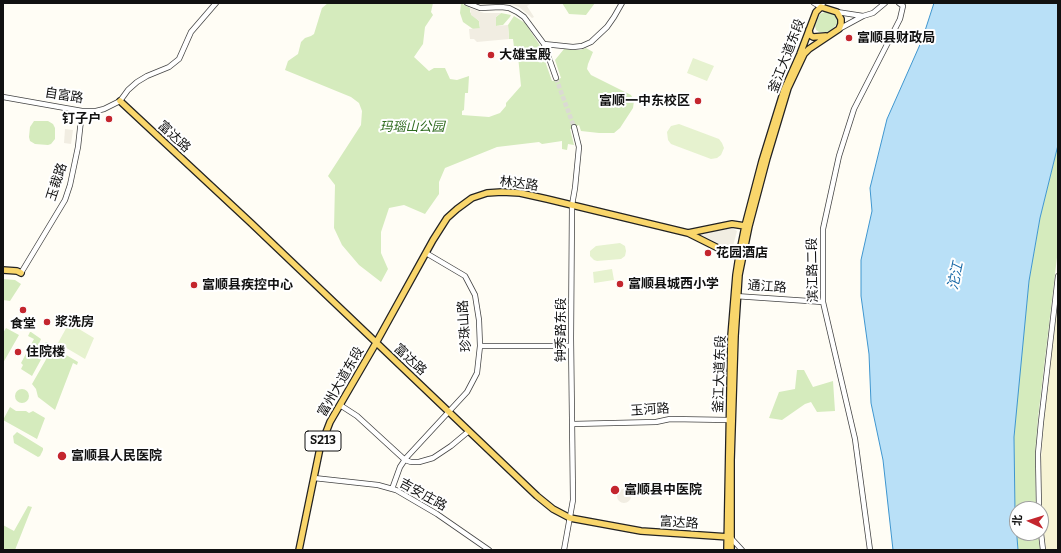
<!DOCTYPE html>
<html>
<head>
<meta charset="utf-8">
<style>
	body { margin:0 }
	#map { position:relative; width:1061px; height:553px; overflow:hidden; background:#fffdf5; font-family:Bitter,"Noto Sans SC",serif }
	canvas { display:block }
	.frame { position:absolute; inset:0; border:4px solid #111; pointer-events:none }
	.north { position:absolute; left:1009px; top:501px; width:40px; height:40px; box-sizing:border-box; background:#fff; border:1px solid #a0a0a0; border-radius:50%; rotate:274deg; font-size:11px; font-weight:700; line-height:16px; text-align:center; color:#111 }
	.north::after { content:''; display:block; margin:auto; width:14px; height:18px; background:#c4262e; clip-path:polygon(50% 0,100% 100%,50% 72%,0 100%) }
</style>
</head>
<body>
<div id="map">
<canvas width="1061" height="553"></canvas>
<div class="frame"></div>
<div class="north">北</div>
</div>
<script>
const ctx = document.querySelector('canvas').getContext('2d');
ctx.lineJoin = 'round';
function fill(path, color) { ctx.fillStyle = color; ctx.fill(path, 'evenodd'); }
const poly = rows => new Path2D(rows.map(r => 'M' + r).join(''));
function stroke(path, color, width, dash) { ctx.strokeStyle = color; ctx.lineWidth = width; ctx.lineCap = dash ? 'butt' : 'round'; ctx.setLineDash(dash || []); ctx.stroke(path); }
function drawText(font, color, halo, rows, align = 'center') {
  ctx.font = font + ' Bitter,"Noto Sans SC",serif'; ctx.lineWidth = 4; ctx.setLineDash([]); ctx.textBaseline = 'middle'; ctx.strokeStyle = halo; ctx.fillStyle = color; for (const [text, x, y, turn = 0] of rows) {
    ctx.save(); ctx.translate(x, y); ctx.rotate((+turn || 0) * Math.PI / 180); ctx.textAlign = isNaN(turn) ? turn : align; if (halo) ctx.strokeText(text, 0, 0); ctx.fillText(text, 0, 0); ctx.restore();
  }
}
const farmland = poly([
	[1058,302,1058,550,1046,550,1042,512,1041,459,1044,420]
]);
const green = poly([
	[328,3,433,3,431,12,433,15,425,27,423,44,414,57,429,71,434,68,445,68,450,79,457,80,469,76,468,93,465,93,464,110,462,111,462,115,489,117,500,113,506,106,506,103,521,86,518,56,515,55,513,39,509,39,508,25,514,16,525,23,539,44,552,81,561,78,555,60,564,49,580,50,586,48,593,52,588,64,587,69,591,75,631,95,634,101,633,108,620,128,614,133,599,133,581,131,579,125,570,129,574,145,568,144,567,150,562,149,562,141,542,144,539,142,497,147,445,168,439,182,439,194,425,214,404,205,389,208,381,232,381,253,388,269,381,282,359,265,342,245,334,228,335,185,328,176,361,125,362,111,359,103,351,97,285,70,288,61,298,54,301,42,305,38,311,36,314,34,322,8],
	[461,3,470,8,470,12,479,21,480,29,473,29,463,22,460,13],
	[562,3,595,3,586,15,569,14],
	[827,11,835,15,837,20,837,24,832,29,827,32,819,32,816,30,815,26,820,14],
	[501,13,511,15,510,17,503,25,496,26,496,17],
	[34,121,48,121,53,124,55,128,55,139,51,144,48,145,35,144,30,141,29,137,30,127],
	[1058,145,1058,249,1038,418,1035,455,1036,509,1017,509,1017,533,1038,533,1040,550,1018,550,1015,512,1014,437,1018,386,1029,281,1040,218],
	[3,279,15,280,21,284,10,301,3,300],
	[6,328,19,335,3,363,3,333],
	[30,332,31,332,41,339,37,348,41,350,46,342,49,343,49,345,32,376,21,369,23,365,21,363,34,339,28,336],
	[52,349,56,349,78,362,77,365,73,363,55,410,38,397,36,389,32,384],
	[797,370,804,370,813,387,833,381,835,411,817,412,811,402,805,404,782,420,769,418,779,392,795,389],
	'15 396a7 7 0 1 1 14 0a7 7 0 1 1-14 0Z',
	[10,407,16,411,26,411,29,413,33,411,45,418,37,439,3,420],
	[17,432,43,448,43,450,40,456,38,457,14,443,13,436],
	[28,506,32,507,15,550,3,550,3,525,14,531]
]);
const pitch = poly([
	[693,58,714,66,707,81,687,73],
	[679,124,719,139,722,143,724,148,721,155,717,158,711,159,671,144,668,140,667,132,671,126],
	[620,243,625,246,626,251,625,256,621,259,597,261,594,260,590,256,590,251,596,246],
	[612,269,614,280,594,283,593,272],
	[69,323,94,338,85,359,58,343]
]);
const plaza = poly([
	[507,3,532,3,527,6,534,17,532,18,519,7],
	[470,8,484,13,501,13,496,17,496,26,508,25,509,39,477,42,474,39,470,39,469,29,480,28,479,21,471,15],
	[65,129,73,130,71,144,64,143],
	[732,228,737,231,733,246,726,247,702,235,702,234],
	'617 496a7 7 0 1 1 14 0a7 7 0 1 1-14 0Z'
]);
const water = poly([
	[934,3,1058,3,1058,145,1040,218,1029,281,1014,437,1015,512,1018,550,893,550,883,460,871,403,869,354,861,296,861,260,872,211,870,188,887,119,922,40,934,3]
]);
const minorTunnel = poly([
	[556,78,574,127]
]);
const minor = poly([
	[467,3,480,8,501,7,509,8,517,12,524,17,544,44,556,78],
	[814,3,821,7,823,3],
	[837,12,863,16],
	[839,29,863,16,873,13,885,3],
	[544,44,573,47,582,46,591,42,607,27,614,17,622,3],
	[3,97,82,111,96,111,104,109,120,101,128,90,137,82,147,76,169,67,179,59,191,32,216,3],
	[21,273,65,200,70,185,78,147,82,111],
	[735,296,823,302],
	[480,346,571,346],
	[340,405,357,416,405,460,411,462,419,462,433,458,451,446,469,431],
	[573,424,656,422,670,419,729,420],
	[314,478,378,485,396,490,437,514,489,550],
	[392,489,400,467,406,458,467,392,477,373,480,346,479,320,475,295,465,276,426,253],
	[1039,509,1038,454,1041,422,1058,276],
	[1041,533,1043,550],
	[731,538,742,550],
	[564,550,573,500,571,338,572,205,575,188,579,147,574,127],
	[870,550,855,439,823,302,823,229,839,156,854,109,900,19,903,6,899,3]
]);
const major = poly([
	[809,30,810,35,813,37,826,36],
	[120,101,251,223,537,496,553,509,570,518,641,531,729,537],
	[688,233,732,224,745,226],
	[3,270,17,271,21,273],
	[299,550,320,448,330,422,376,343,433,240,447,218,457,209,472,198,487,193,502,192,520,193,547,199,688,233,722,250,743,257],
	[727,550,731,336,736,275,739,256,745,226,762,161,784,90,800,54,816,12,821,7,837,12,841,19,841,24,839,29,809,49,804,54,788,88,767,158,749,226,739,275,735,336,731,460,731,550]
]);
const markers = [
	[849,38,4,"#c4262e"],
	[491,55,4,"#c4262e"],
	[698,101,4,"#c4262e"],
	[109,119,4,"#c4262e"],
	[708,253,4,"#c4262e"],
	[620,284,4,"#c4262e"],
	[194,285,4,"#c4262e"],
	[23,310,4,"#c4262e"],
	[47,322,4,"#c4262e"],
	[18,352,4,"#c4262e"],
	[62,456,5,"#c4262e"],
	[615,490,5,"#c4262e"]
];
const shields = [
	[323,441,36]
];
const shieldNames = [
	["S213",323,441]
];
const poiNames = [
	["富顺县财政局",857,38],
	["大雄宝殿",499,55],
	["富顺一中东校区",690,101,"right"],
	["钉子户",101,119,"right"],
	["花园酒店",716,253],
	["富顺县城西小学",628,284],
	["富顺县疾控中心",202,285],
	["浆洗房",55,322],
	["食堂",23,324,"center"],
	["住院楼",26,352],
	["富顺县人民医院",71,456],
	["富顺县中医院",624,490]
];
const streetNames = [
	["釜江大道东段",787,56,-69],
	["自富路",64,96,9],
	["富达路",174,137,43],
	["玉裁路",57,182,-72],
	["林达路",519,184,7],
	["滨江路二段",813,270,-91],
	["通江路",767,287,4],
	["珍珠山路",465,326,-94],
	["钟秀路东段",561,330,-90],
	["富达路",410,360,43],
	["釜江大道东段",720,374,-88],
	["富州大道东段",341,382,-60],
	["玉河路",650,410,-4],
	["吉安庄路",423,495,29],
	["富达路",679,523,4]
];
const parkNames = [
	["玛瑙山公园",412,127]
];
const waterNames = [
	["沱江",956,276,-78]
];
fill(farmland, '#f6f3d4');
fill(green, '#d5ebbd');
fill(pitch, '#e6f2cf');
fill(plaza, '#f1ede2');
fill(water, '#b9e0f7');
stroke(water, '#3f96cf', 1);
stroke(minorTunnel, '#dbdad3', 4.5, [4.5, 2]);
stroke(minor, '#444', 6);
stroke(major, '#222', 8);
stroke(minor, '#fff', 4.5);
stroke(major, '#f9d66b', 5.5);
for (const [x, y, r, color] of markers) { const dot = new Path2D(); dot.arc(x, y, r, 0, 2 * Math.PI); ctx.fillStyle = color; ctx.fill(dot); stroke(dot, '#fff', 1.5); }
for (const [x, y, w] of shields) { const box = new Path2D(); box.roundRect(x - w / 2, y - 10, w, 20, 3); ctx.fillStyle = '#fff'; ctx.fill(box); stroke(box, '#111', 1); }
drawText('bold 12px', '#111', null, shieldNames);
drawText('bold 13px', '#111', '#fff', poiNames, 'left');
drawText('13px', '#111', '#fff', streetNames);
drawText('italic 13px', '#2f6b1f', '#fff', parkNames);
drawText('italic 14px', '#1768a6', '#fff', waterNames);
</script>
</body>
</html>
